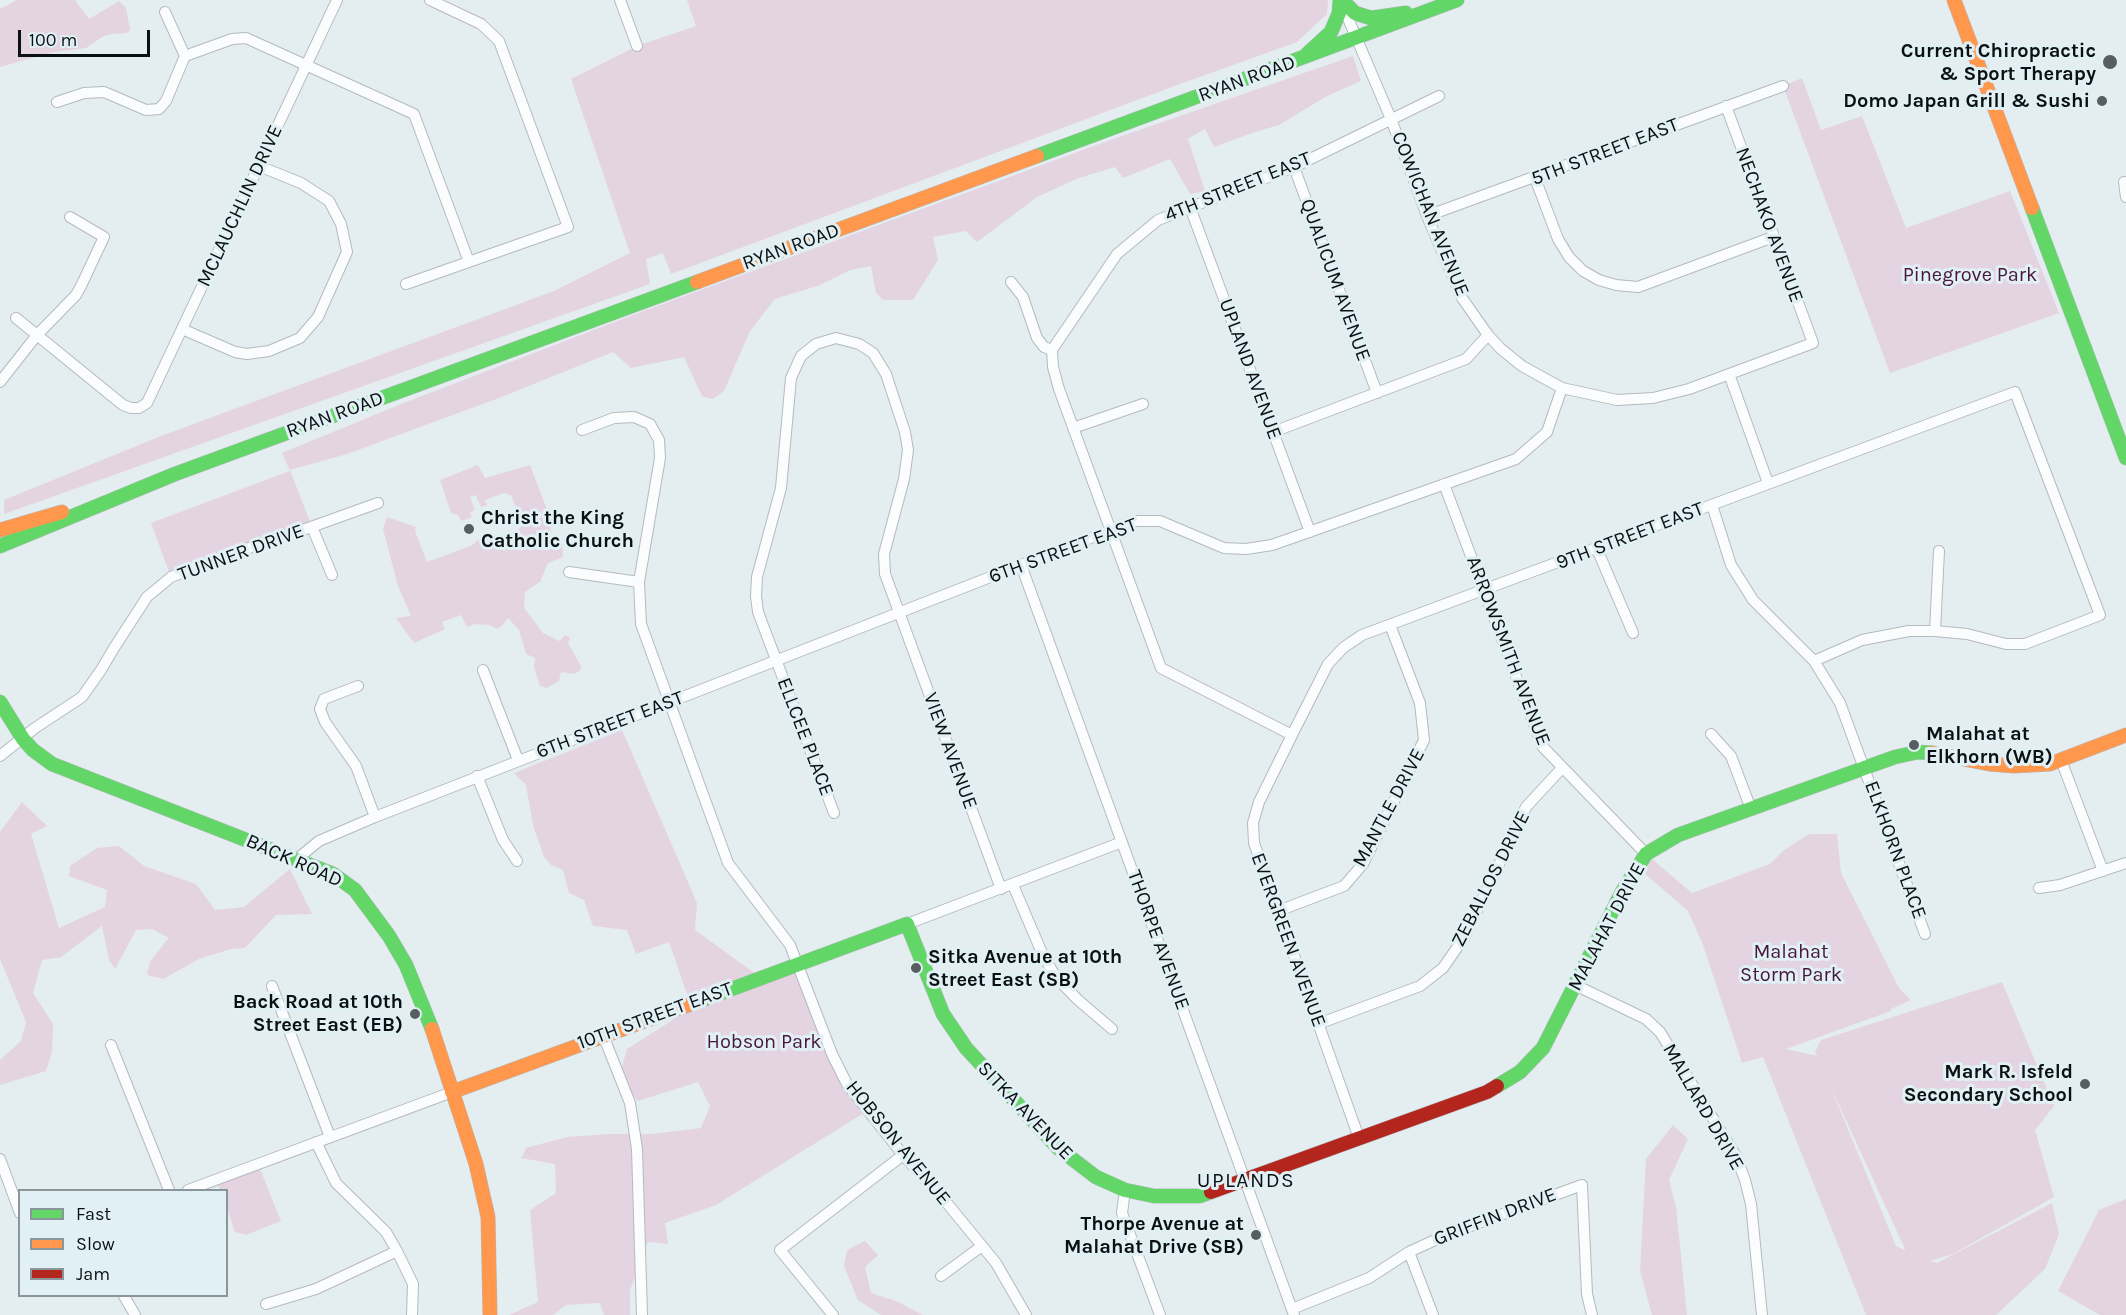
<!DOCTYPE html>
<html>
<head>
<meta charset="utf-8">
<style>
	body { margin:0 }
	#map { position:relative; width:2126px; height:1315px; overflow:hidden; background:#e4edf0; font-family:Karla,sans-serif }
	canvas { display:block }
	.legend { position:absolute; left:18px; top:1189px; width:210px; height:108px; box-sizing:border-box; background:#e0f0f4; border:2px solid #8b969a; margin:0; padding:8px 10px; list-style:none; font-size:18px; color:#0b1012 }
	.legend li { display:flex; align-items:center; gap:12px; height:30px }
	.legend b { width:30px; border:2px solid #8b969a }
	.scale { position:absolute; left:18px; top:30px; width:132px; height:27px; box-sizing:border-box; border:3px solid #0b1012; border-top:0; padding-left:8px; font-size:18px; line-height:21px; white-space:nowrap; color:#0b1012; -webkit-text-stroke:4px #e0f0f4; paint-order:stroke }
</style>
</head>
<body>
<div id="map">
<canvas width="2126" height="1315"></canvas>
<ul class="legend">
<li><b style="height:8px;background:#63d668"></b>Fast</li>
<li><b style="height:8px;background:#ff974d"></b>Slow</li>
<li><b style="height:8px;background:#b3261e"></b>Jam</li>
</ul>
<div class="scale">100 m</div>
</div>
<script>
const ctx = document.querySelector('canvas').getContext('2d');
ctx.lineJoin = 'round';
function fill(path, color) { ctx.fillStyle = color; ctx.fill(path, 'evenodd'); }
const poly = rows => new Path2D(rows.map(r => 'M' + r).join(''));
function stroke(path, color, width, dash) { ctx.strokeStyle = color; ctx.lineWidth = width; ctx.lineCap = dash ? 'butt' : 'round'; ctx.setLineDash(dash || []); ctx.stroke(path); }
function drawText(font, color, halo, rows, align = 'center') {
  ctx.font = font + ' Karla,sans-serif'; ctx.lineWidth = 6; ctx.setLineDash([]); ctx.textBaseline = 'middle'; ctx.strokeStyle = halo; ctx.fillStyle = color; for (const [text, x, y, turn = 0] of rows) {
    ctx.save(); ctx.translate(x, y); ctx.rotate((+turn || 0) * Math.PI / 180); ctx.textAlign = isNaN(turn) ? turn : align; if (halo) ctx.strokeText(text, 0, 0); ctx.fillText(text, 0, 0); ctx.restore();
  }
}
const green = poly([
	[17,0,75,0,89,19,119,1,126,8,130,30,127,33,112,34,102,37,86,48,54,52,0,67,0,9],
	[687,0,1328,0,1327,14,1297,42,1180,84,671,274,663,253,646,259,650,284,4,514,4,500,161,436,554,291,630,253,571,79,637,46,696,26],
	[1353,56,1361,81,1327,96,1279,125,1252,133,1214,147,1205,129,1188,139,1205,191,1190,194,1170,159,1123,178,1115,167,1079,178,1037,197,977,242,966,231,933,237,938,260,913,300,883,300,876,293,871,266,850,270,820,285,775,299,750,331,724,391,713,399,702,396,684,357,631,368,613,352,499,398,347,454,290,470,312,527,171,577,151,523,290,471,282,453,401,404,638,313,1102,143],
	[1802,78,1821,130,1862,116,1906,228,2010,191,2059,313,1890,373,1783,86],
	[478,465,485,478,530,465,548,512,552,543,562,543,563,557,548,563,540,582,525,592,524,608,543,633,559,641,565,635,570,638,568,643,581,666,580,671,574,674,561,672,559,681,547,688,540,686,534,667,535,658,526,654,519,630,508,618,502,626,497,629,489,625,475,624,467,627,461,615,442,622,445,629,414,643,396,618,411,616,398,586,383,529,387,517,416,527,415,531,427,562,471,546,478,540,500,537,518,531,522,525,511,495,504,493,485,500,487,505,481,507,476,495,470,497,475,510,470,512,472,517,461,521,458,515,451,513,440,480],
	[622,730,697,903,695,930,760,977,798,963,832,1054,867,1111,716,1205,665,1223,668,1244,648,1242,630,1290,630,1315,604,1315,600,1303,566,1305,553,1315,509,1315,538,1302,530,1210,556,1193,555,1164,521,1158,526,1148,567,1137,609,1134,652,1134,701,1128,710,1106,698,1082,638,1101,619,1077,627,1049,671,1021,690,1003,669,942,636,954,627,930,593,926,584,900,569,893,563,870,551,865,544,857,533,825,526,785,514,773],
	[22,802,47,826,31,834,59,928,105,907,107,890,69,876,70,866,97,848,119,846,144,866,196,884,215,910,244,907,290,869,312,914,276,915,245,948,231,949,199,959,163,979,147,975,150,961,169,938,152,929,136,930,115,969,109,960,102,926,61,957,42,960,33,993,53,1024,52,1051,46,1071,0,1085,0,1060,21,1041,26,1022,0,959,0,832],
	[1809,834,1837,834,1841,873,1899,988,1911,1000,1891,1009,1891,1011,1786,1049,1817,1056,1815,1052,1821,1040,2002,982,2054,1106,2035,1130,2054,1197,1953,1254,1930,1261,1937,1263,2052,1203,2059,1234,2045,1269,1996,1315,1866,1315,1763,1057,1742,1063,1703,945,1688,911,1637,867,1646,854,1692,893,1770,864,1784,850],
	[1829,1083,1905,1249,1904,1250,1896,1246],
	[1673,1125,1688,1139,1669,1180,1676,1207,1687,1315,1652,1315,1640,1271,1646,1159],
	[258,1164,281,1221,246,1235,235,1232,227,1208,226,1190,220,1190,216,1180],
	[2126,1199,2126,1315,2100,1315,2058,1291,2099,1210],
	[865,1241,878,1255,865,1267,871,1293,896,1301,923,1315,881,1315,858,1300,844,1266,847,1250]
]);
const street = poly([
	[620,0,637,46],
	[1341,2,1391,119,1427,216,1462,298,1488,335,1501,349,1522,366,1562,388,1617,400,1653,398,1689,389,1813,343,1726,106],
	[165,12,185,56],
	[57,102,84,93,104,92,146,110,159,109,166,101,185,56,232,39,246,38,414,114,469,262],
	[1294,167,1377,393],
	[1535,178,1558,239,1569,257,1583,271,1599,280,1616,285,1638,287,1773,237],
	[2126,182,2124,182,2126,197],
	[1190,207,1310,532],
	[1427,216,1783,86],
	[1011,282,1023,297,1037,338,1044,347,1052,350,1053,367,1059,389,1161,668,1292,735,1259,802,1253,823,1254,843,1359,1138],
	[406,284,568,227,499,41,481,24,430,0],
	[16,318,37,335,76,295,81,286,104,237,70,217],
	[182,329,235,352,247,354,269,351,300,338,318,317,347,252,341,224,329,201,301,183,259,166],
	[1052,350,1117,254,1158,220,1294,167,1439,96],
	[1729,374,1768,483],
	[0,382,37,335,123,405,131,408,139,408,147,403,337,0],
	[1073,428,1143,404],
	[582,430,614,418,634,417,650,424,659,440,660,458,639,582,641,624,728,863,790,945,832,1054,847,1084,903,1155,946,1202,996,1263,1026,1315],
	[1273,432,1466,359,1488,335],
	[1444,484,1542,746,1646,854],
	[1712,505,1731,565,1753,600,1814,661,1840,703,1925,934],
	[312,527,332,575],
	[1597,549,1633,633],
	[1021,565,1294,1315],
	[569,572,639,582],
	[1935,631,1939,551],
	[483,670,518,760],
	[358,686,324,699,320,709,325,722,356,766,375,817],
	[1711,734,1731,756,1751,809],
	[1292,735,1328,664,1343,648,1362,635,2015,392,2100,615,2025,644,2006,644,1967,634,1935,631,1909,631,1862,640,1814,661],
	[0,756,35,728,82,697,101,670,114,648,147,597,171,577,221,557,286,536,378,503],
	[2061,760,2103,871],
	[477,776,503,840,517,861],
	[834,813,758,612,756,596,757,577,781,488,791,378,801,356,816,344,836,338,859,344,873,353,886,374,905,432,908,450,904,479,884,554,885,574,1001,889],
	[297,859,319,841,375,817,1134,521,1160,521,1224,548,1246,549,1272,545,1516,459,1547,432,1562,388],
	[1013,885,1042,953,1055,976,1077,999,1112,1029],
	[2039,888,2060,885,2126,863],
	[1278,911,1344,886,1363,864,1424,740,1420,703,1390,625],
	[907,924,1122,842],
	[1575,985,1646,1019,1660,1032,1736,1156,1745,1180,1751,1204,1762,1315],
	[272,986,330,1137],
	[1318,1024,1420,986,1443,968,1465,936,1526,807,1562,768],
	[603,1035,630,1103,637,1149,642,1315],
	[111,1045,169,1190],
	[316,1142,336,1183,386,1232,397,1251,413,1284,412,1315],
	[0,1159,20,1213],
	[188,1190,452,1092],
	[1125,1190,1122,1213,1160,1315],
	[1409,1252,1433,1315],
	[941,1276,982,1246],
	[124,1296,135,1315],
	[266,1304,316,1289,397,1251],
	[1292,1309,1369,1278,1409,1252,1446,1235,1582,1185,1587,1294,1592,1315],
	[833,1315,780,1250,903,1155]
]);
const fast = poly([
	[1342,0,1355,13,1371,18,1406,13],
	[1307,54,1331,32,1339,13,1340,0],
	[1037,156,1457,0],
	[2032,208,2126,458],
	[0,546,175,474,697,282],
	[0,702,23,739,33,750,52,764,333,874,355,890,389,936,406,965,432,1029],
	[702,1000,907,924,943,1014,966,1048,1058,1148,1096,1177,1125,1190,1154,1196,1200,1196,1211,1192],
	[1497,1086,1520,1072,1543,1048,1622,892,1646,854,1678,835,1895,757,1918,752,1932,753]
]);
const slow = poly([
	[1954,0,2032,208],
	[697,282,1037,156],
	[0,530,62,512],
	[1932,753,1989,764,2014,766,2050,764,2126,735],
	[432,1029,476,1164,488,1217,490,1315],
	[452,1092,702,1000]
]);
const jam = poly([
	[1211,1192,1487,1092,1497,1086]
]);
const markers = [
	[2110,62,8,"#575d60"],
	[2102,101,6,"#575d60"],
	[469,529,6,"#575d60"],
	[1914,745,6,"#575d60"],
	[916,968,6,"#575d60"],
	[415,1014,6,"#575d60"],
	[2085,1084,6,"#575d60"],
	[1256,1235,6,"#575d60"]
];
const poiNames = [
	["Current Chiropractic",2096,51],
	["& Sport Therapy",2096,74],
	["Domo Japan Grill & Sushi",2090,101],
	["Christ the King",481,518,"left"],
	["Catholic Church",481,541,"left"],
	["Malahat at",1926,734,"left"],
	["Elkhorn (WB)",1926,757,"left"],
	["Sitka Avenue at 10th",928,957,"left"],
	["Street East (SB)",928,980,"left"],
	["Back Road at 10th",403,1002],
	["Street East (EB)",403,1025],
	["Mark R. Isfeld",2073,1072],
	["Secondary School",2073,1095],
	["Thorpe Avenue at",1244,1224],
	["Malahat Drive (SB)",1244,1247]
];
const streetNames = [
	["RYAN ROAD",1247,79,-20],
	["5TH STREET EAST",1605,152,-21],
	["4TH STREET EAST",1238,187,-22],
	["MCLAUCHLIN DRIVE",240,206,-65],
	["COWICHAN AVENUE",1430,214,68],
	["NECHAKO AVENUE",1769,225,70],
	["RYAN ROAD",791,247,-20],
	["QUALICUM AVENUE",1335,280,70],
	["UPLAND AVENUE",1250,369,70],
	["RYAN ROAD",335,415,-20],
	["9TH STREET EAST",1630,536,-21],
	["6TH STREET EAST",1063,551,-20],
	["TUNNER DRIVE",241,553,-20],
	["ARROWSMITH AVENUE",1508,651,69],
	["6TH STREET EAST",610,725,-21],
	["ELLCEE PLACE",805,737,69],
	["VIEW AVENUE",950,751,70],
	["MANTLE DRIVE",1389,808,-62],
	["ELKHORN PLACE",1895,850,70],
	["BACK ROAD",294,861,24],
	["ZEBALLOS DRIVE",1491,879,-63],
	["MALAHAT DRIVE",1607,927,-62],
	["THORPE AVENUE",1158,940,70],
	["EVERGREEN AVENUE",1288,940,70],
	["10TH STREET EAST",655,1016,-20],
	["MALLARD DRIVE",1703,1107,60],
	["SITKA AVENUE",1025,1111,46],
	["HOBSON AVENUE",898,1143,51],
	["GRIFFIN DRIVE",1495,1217,-21]
];
const parkNames = [
	["Pinegrove Park",1970,275],
	["Malahat",1791,952],
	["Storm Park",1791,975],
	["Hobson Park",764,1042]
];
const neighbourhoodNames = [
	["UPLANDS",1246,1181]
];
fill(green, '#e4d4e2');
stroke(street, '#b4babd', 12);
stroke(fast, '#b4babd', 15);
stroke(slow, '#b4babd', 15);
stroke(jam, '#b4babd', 15);
stroke(street, '#fbfcfd', 10);
stroke(fast, '#63d668', 14);
stroke(slow, '#ff974d', 14);
stroke(jam, '#b3261e', 14);
for (const [x, y, r, color] of markers) { const dot = new Path2D(); dot.arc(x, y, r, 0, 2 * Math.PI); ctx.fillStyle = color; ctx.fill(dot); stroke(dot, '#e0f0f4', 2); }
drawText('bold 20px', '#0b1012', '#e0f0f4', poiNames, 'right');
drawText('20px', '#0b1012', '#e0f0f4', streetNames);
drawText('20px', '#48153b', '#e0f0f4', parkNames);
ctx.letterSpacing = '1.5px';
drawText('21px', '#0b1012', '#e0f0f4', neighbourhoodNames);
ctx.letterSpacing = '0px';
</script>
</body>
</html>
